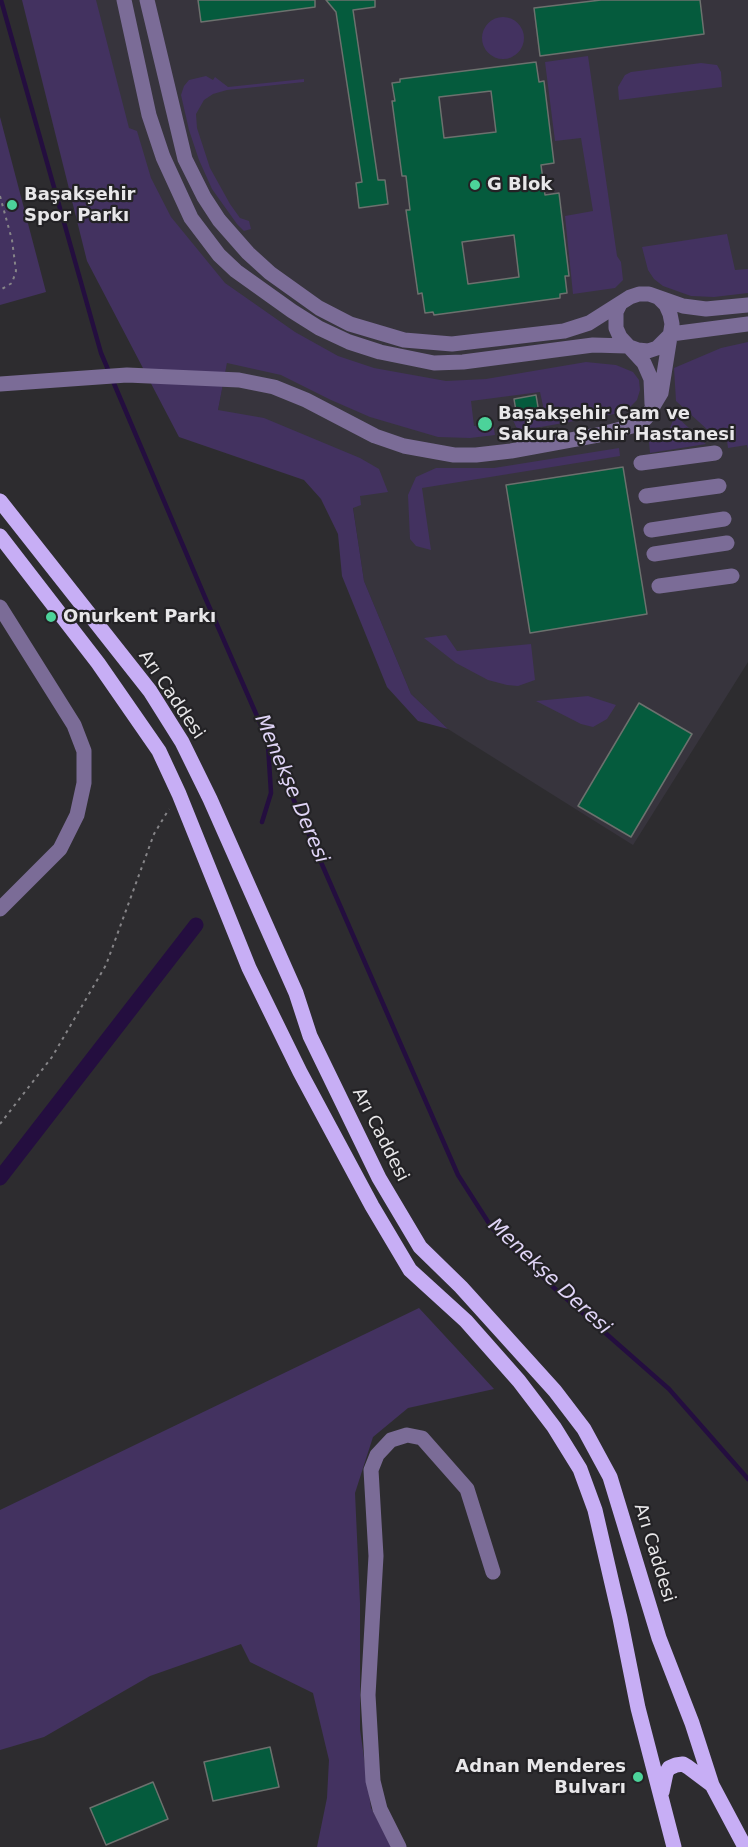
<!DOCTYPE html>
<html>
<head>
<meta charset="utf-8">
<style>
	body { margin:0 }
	canvas { display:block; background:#2d2c2f }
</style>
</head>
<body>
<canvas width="748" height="1847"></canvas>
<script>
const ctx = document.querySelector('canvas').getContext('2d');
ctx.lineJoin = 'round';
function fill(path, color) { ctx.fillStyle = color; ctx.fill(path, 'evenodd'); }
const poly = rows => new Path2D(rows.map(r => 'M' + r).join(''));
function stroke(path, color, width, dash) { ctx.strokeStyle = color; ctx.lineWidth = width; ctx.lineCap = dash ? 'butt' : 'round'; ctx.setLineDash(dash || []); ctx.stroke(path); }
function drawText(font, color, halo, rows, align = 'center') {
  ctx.font = font + ' "DejaVu Sans",sans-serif'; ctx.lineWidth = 4.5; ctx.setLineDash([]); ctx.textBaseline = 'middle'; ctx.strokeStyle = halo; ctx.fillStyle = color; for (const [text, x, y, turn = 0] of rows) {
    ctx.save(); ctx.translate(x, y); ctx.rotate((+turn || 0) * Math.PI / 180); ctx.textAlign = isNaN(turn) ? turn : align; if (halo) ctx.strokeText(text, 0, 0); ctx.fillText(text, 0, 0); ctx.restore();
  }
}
const built = poly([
	[71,0,748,0,748,662,633,845,448,729,411,694,364,581,353,507,218,410,227,362]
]);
const green = poly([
	[22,0,96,0,129,128,137,131,151,178,171,217,225,283,295,332,338,356,374,368,446,381,486,379,586,362,616,365,633,372,639,380,640,390,637,400,630,407,620,413,518,431,513,420,513,413,520,420,545,415,540,392,471,401,474,426,493,424,495,435,470,438,438,437,370,417,331,400,281,375,227,363,218,410,264,418,360,458,379,469,388,492,360,496,361,505,353,508,364,581,411,694,448,729,418,721,387,687,342,576,338,534,321,499,304,480,179,437,87,261],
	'482 38a21 21 0 1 1 42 0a21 21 0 1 1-42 0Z',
	[588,56,617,256,621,262,623,280,615,288,573,294,565,216,593,211,581,138,555,141,545,62],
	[701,63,717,65,721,72,722,87,619,100,618,87,625,75,631,72],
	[206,76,213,80,215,77,228,87,304,79,304,82,227,90,213,94,204,100,196,114,197,128,210,168,230,204,240,218,249,221,251,229,244,231,237,224,212,189,199,160,189,130,181,95,184,86,189,80],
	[0,117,46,292,0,305],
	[727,234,735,270,748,269,748,293,714,297,691,296,663,286,654,279,648,270,642,247],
	[748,342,748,449,747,445,728,448,727,441,721,442,676,401,674,368,721,348],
	[675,415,706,444,650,453,649,442,662,436,670,428],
	[619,448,620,456,422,488,431,550,416,546,410,539,408,495,416,477,436,468,494,468],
	[446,635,457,651,531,644,535,680,518,686,507,685,488,680,456,663,424,638],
	[588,696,616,705,607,719,593,727,581,724,536,701],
	[419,1308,494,1389,408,1408,373,1437,355,1493,360,1603,360,1729,371,1808,393,1847,317,1847,327,1798,329,1760,313,1693,250,1662,241,1644,150,1676,44,1737,0,1750,0,1510]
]);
const stream = poly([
	[1,0,101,353,204,595,458,1175,492,1228,553,1287,669,1389,748,1479],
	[262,822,271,793,268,745]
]);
const canal = poly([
	[0,1178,196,925]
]);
const building = poly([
	[198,0,315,0,315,7,201,22,198,0],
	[326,0,375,0,375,7,353,10,378,180,385,180,388,204,359,208,356,183,362,182,336,12,326,0],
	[601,0,700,0,704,34,540,56,534,8,601,0],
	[536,62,539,82,544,81,554,163,541,165,545,195,559,193,569,276,565,276,567,293,560,294,560,298,434,315,433,312,425,313,422,293,418,294,406,210,410,210,406,176,402,176,392,101,395,101,392,83,400,82,400,79,536,62],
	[491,91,496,132,444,138,439,97,491,91],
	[514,235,519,277,468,284,462,242,514,235],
	[536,395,539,413,517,417,514,399,536,395],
	[623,467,647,614,530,633,506,485,623,467],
	[639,703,692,734,631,837,578,806,639,703],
	[270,1747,279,1787,213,1801,204,1762,270,1747],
	[153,1782,168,1819,106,1845,90,1808,153,1782]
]);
const path = poly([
	[0,196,12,240,16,271,12,283,0,290],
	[0,1124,52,1057,106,965,154,834,169,809]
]);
const minor = poly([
	[124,0,149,115,163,157,191,218,219,255,236,271,292,311,319,328,349,342,380,352,434,363,463,362,593,345,627,346,638,350,648,351,657,348,671,334,748,324],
	[147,0,185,159,204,197,219,220,248,253,270,273,319,308,350,324,404,340,452,344,564,331,589,323,630,297,639,294,649,294,683,306,706,309,748,305],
	[620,304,616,312,616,328,620,337,644,363,651,379,652,404],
	[0,384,127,375,239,380,274,387,306,400,375,436,404,446,454,455,476,455,511,451,598,435,636,425,646,418,661,393,672,324,670,314,666,305,659,298],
	[641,463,715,453],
	[646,496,719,486],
	[651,530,724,519],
	[654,554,727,543],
	[659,586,732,576],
	[0,607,74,725,84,751,84,783,77,815,60,849,0,909],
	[399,1847,380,1809,373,1781,368,1695,376,1556,371,1470,377,1455,391,1440,407,1435,422,1438,467,1489,493,1572]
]);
const major = poly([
	[0,501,150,691,182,742,210,799,296,993,310,1036,379,1178,420,1247,461,1287,555,1391,584,1429,610,1477,659,1638,692,1723,712,1785,745,1847],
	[0,536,98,663,159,751,179,794,249,968,300,1072,372,1206,410,1270,466,1321,519,1381,554,1427,580,1469,595,1510,620,1618,638,1708,674,1847],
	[662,1792,666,1773,669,1768,676,1765,683,1764,688,1767,712,1785]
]);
const markers = [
	[475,185,6,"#4cd39a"],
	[12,205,6,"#4cd39a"],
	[485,424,8,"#4cd39a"],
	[51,617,6,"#4cd39a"],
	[638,1777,6,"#4cd39a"]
];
const poiNames = [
	["G Blok",487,185],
	["Başakşehir",24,195],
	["Spor Parkı",24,216],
	["Başakşehir Çam ve",498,414],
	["Sakura Şehir Hastanesi",498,435],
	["Onurkent Parkı",63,617],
	["Adnan Menderes",626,1767,"right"],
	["Bulvarı",626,1788,"right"]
];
const streetNames = [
	["Arı Caddesi",171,695,56],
	["Arı Caddesi",380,1135,63],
	["Arı Caddesi",654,1553,73]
];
const waterNames = [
	["Menekşe Deresi",291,789,67],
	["Menekşe Deresi",549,1277,43]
];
fill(built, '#37343d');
fill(green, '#433260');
stroke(stream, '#240e3f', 4.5);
stroke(canal, '#240e3f', 15);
fill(building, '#055b3d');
stroke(building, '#6c716e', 1.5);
stroke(path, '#868588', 2, [3, 4.5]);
stroke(minor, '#7b6c97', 15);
stroke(major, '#c7aef5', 15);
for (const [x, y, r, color] of markers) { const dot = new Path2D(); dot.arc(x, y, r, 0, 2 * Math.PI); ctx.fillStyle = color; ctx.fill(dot); stroke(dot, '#232225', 2); }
drawText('bold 18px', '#e8e7e9', '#232225', poiNames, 'left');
drawText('18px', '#e8e7e9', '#232225', streetNames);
drawText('italic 20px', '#e0d5f7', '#232225', waterNames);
</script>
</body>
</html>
